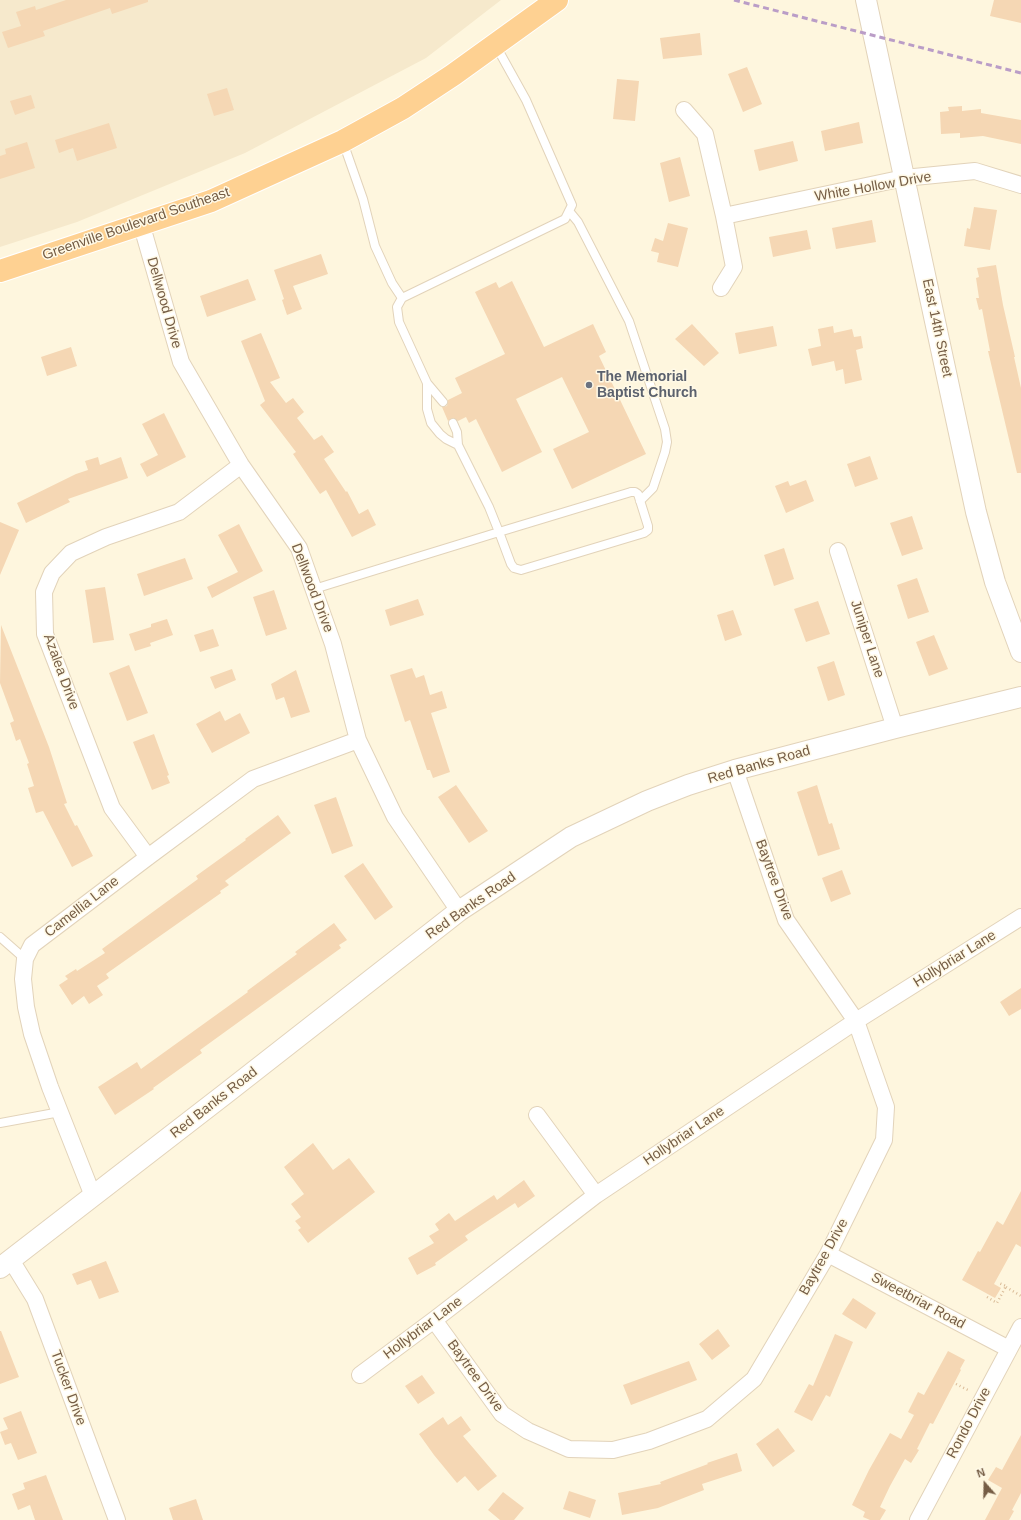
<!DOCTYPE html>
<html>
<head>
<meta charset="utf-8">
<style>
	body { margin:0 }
	#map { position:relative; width:1021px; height:1520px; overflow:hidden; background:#fef6de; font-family:Helvetica,sans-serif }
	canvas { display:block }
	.north { position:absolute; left:965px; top:1464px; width:40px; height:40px; -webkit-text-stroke:3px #fff9e6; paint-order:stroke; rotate:340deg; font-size:11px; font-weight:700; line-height:16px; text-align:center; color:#755d45 }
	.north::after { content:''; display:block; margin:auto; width:14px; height:18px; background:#755d45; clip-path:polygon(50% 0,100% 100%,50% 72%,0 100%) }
</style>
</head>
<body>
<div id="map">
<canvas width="1021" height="1520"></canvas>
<div class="north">N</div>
</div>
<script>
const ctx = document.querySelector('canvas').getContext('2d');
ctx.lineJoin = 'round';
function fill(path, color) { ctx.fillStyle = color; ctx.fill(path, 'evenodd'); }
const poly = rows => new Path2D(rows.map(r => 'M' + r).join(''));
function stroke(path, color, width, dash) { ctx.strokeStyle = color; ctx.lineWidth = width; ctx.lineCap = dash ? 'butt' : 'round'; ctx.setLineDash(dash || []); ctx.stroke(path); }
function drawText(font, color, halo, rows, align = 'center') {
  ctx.font = font + ' Helvetica,sans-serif'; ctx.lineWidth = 3; ctx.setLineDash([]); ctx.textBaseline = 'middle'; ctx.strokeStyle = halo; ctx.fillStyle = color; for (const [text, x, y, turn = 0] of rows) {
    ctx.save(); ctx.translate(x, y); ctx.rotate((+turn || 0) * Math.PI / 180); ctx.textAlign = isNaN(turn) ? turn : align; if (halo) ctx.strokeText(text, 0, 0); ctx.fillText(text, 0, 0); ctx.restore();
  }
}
const residential = poly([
	[0,0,501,0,426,58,245,153,77,222,0,247]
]);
const building = poly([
	[66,0,148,0,148,2,112,14,110,8,43,31,45,36,8,48,2,32,21,26,16,12,35,6,36,10],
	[994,0,1021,0,1021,23,990,16],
	[700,33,702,55,663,59,660,38],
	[747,67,762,104,743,112,728,74],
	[617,79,639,81,635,121,613,119],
	[227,88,234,110,214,116,207,94],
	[31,95,35,108,15,115,10,101],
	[962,106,962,111,981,109,981,113,1021,120,1021,144,983,136,960,138,960,133,941,134,940,112,949,111,948,107],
	[859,122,863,143,825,151,821,131],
	[109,123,117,148,77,161,73,148,59,153,55,140],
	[793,141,798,161,759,171,754,150],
	[27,142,35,168,0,179,0,156,6,154,5,149],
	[680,157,690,196,669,202,660,163],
	[974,207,997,210,990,250,964,246,967,228,970,229],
	[872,220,876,242,836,249,832,228],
	[668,223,688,228,678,267,657,262,659,253,651,251,655,238,663,241],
	[807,230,811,249,773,257,769,237],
	[321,254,328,274,293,286,302,309,287,315,282,300,284,299,274,270],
	[996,265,1003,305,1015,357,1014,357,1021,388,1021,473,1017,473,988,351,990,351,982,309,979,310,976,298,979,298,976,278,979,277,977,268],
	[248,279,256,300,207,317,200,296],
	[512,281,544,347,593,324,606,352,599,356,646,454,572,489,553,449,589,432,562,377,516,399,542,452,502,472,476,419,469,423,466,417,458,421,453,418,448,421,442,407,447,406,448,400,462,393,455,378,505,354,475,292,496,282,499,288],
	[692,324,719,353,704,366,675,339],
	[773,326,777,346,739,354,735,333],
	[833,326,834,333,852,329,854,337,861,336,863,348,856,350,862,380,845,384,843,369,836,371,834,361,812,366,808,349,821,346,818,329],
	[261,333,280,378,270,382,286,403,293,398,304,412,297,418,314,440,322,435,334,452,324,459,346,492,347,491,359,514,368,509,376,525,352,537,326,490,320,494,293,454,296,452,260,405,265,401,241,341],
	[71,347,77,366,47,376,41,357],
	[164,413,186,457,147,477,140,464,158,455,142,424],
	[870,456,878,479,855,487,847,464],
	[98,457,100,465,121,457,128,478,68,499,70,502,26,523,17,503,76,474,88,470,85,461],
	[806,480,814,501,786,513,775,486,788,481,790,486],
	[912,516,923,549,902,556,890,523],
	[0,522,19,530,0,575],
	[239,524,263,571,212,598,207,587,238,572,218,535],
	[784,548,794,579,774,586,764,555],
	[185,558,193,579,144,596,137,574],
	[917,578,929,612,908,619,897,585],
	[105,587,114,640,93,643,85,590],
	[274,590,287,629,266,636,253,597],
	[418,599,424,615,390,626,385,610],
	[818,601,830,634,806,642,794,609],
	[733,610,742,635,725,641,717,615],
	[167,619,173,635,150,643,151,646,135,651,129,634,151,627,151,624],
	[1,625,49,747,67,803,64,804,75,826,77,825,93,856,72,867,43,811,36,813,28,788,34,786,27,764,29,763,20,739,16,741,10,723,14,721,0,683],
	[213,629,219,646,200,652,194,635],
	[934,635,948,669,929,676,916,642],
	[834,661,845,695,828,701,817,667],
	[129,665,148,713,127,721,109,673],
	[412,668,416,678,424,675,430,695,442,691,447,708,431,713,450,772,433,778,430,770,427,770,410,720,405,722,390,675],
	[232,669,236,680,215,689,210,677],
	[296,670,310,712,291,718,284,697,276,700,271,684],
	[220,711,225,721,240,713,250,733,212,753,196,724],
	[154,734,169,775,167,776,170,783,152,790,133,742],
	[456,785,488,831,469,843,438,797],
	[817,785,829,824,832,823,840,849,818,856,797,792],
	[336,797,353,846,332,854,314,805],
	[278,815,291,833,225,881,229,885,220,891,221,893,106,974,109,978,97,986,103,995,89,1004,84,996,72,1005,59,985,68,979,65,976,76,969,77,971,105,953,102,949,198,879,196,876,246,840,245,839],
	[363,863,393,907,375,920,344,876],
	[842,870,851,894,831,902,822,878],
	[334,923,347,940,339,945,341,948,200,1050,202,1053,153,1088,154,1089,115,1115,98,1087,137,1062,141,1069,248,992,247,991,297,954,295,952],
	[1021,988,1021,1009,1009,1016,1000,1002],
	[313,1143,333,1170,349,1158,375,1192,308,1243,298,1230,301,1228,295,1221,301,1217,291,1204,304,1194,284,1167],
	[524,1180,535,1196,518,1208,515,1203,465,1236,468,1240,435,1263,436,1265,417,1275,408,1258,434,1243,429,1236,439,1230,435,1224,449,1213,455,1221,494,1195,497,1200],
	[1021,1191,1021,1247,1016,1244,994,1284,1001,1288,995,1298,962,1280,978,1251,980,1252,997,1221,1003,1225],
	[106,1261,119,1292,99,1299,91,1280,77,1285,72,1274],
	[853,1298,876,1313,866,1329,842,1314],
	[718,1329,730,1346,712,1360,699,1344],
	[0,1331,1,1331,19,1377,0,1384],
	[835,1334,853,1342,830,1397,826,1395,812,1421,794,1412,809,1384,813,1386],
	[948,1351,965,1360,960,1369,961,1370,933,1424,930,1423,917,1449,919,1450,911,1463,905,1459,890,1486,880,1507,886,1510,880,1520,870,1520,863,1517,865,1512,852,1505,869,1470,890,1433,901,1439,914,1415,908,1412,918,1392,924,1395],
	[689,1361,697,1380,631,1405,623,1385],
	[422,1375,435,1393,418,1404,405,1386],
	[21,1411,37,1453,18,1460,11,1443,5,1445,0,1432,8,1429,3,1418],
	[461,1416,471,1430,463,1436,497,1476,478,1491,465,1476,457,1483,434,1455,419,1434,443,1417,448,1425],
	[778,1428,795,1451,773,1467,756,1444],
	[1021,1435,1021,1493,1012,1510,1014,1511,1009,1520,985,1520,1002,1488,988,1480,996,1467,1002,1470],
	[737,1453,742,1471,702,1484,704,1490,658,1508,622,1515,618,1493,661,1484,660,1482,708,1464,707,1463],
	[46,1475,63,1520,35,1520,30,1505,18,1510,12,1494,25,1489,23,1483],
	[569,1491,596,1500,590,1518,563,1509],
	[503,1492,524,1508,514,1520,500,1520,488,1510],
	[196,1499,203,1520,173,1520,169,1508]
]);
const path = poly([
	[1006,1287,1021,1296],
	[987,1297,997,1303,1006,1286,999,1283],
	[956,1384,970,1391]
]);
const service = poly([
	[343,142,363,199,375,246,392,283,402,298,565,219,572,205,526,100,496,46],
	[569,211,578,222,629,321,665,429,667,442,665,452,653,488,640,501],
	[402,298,397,307,399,322,427,383,443,402],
	[427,383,427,409,431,423,440,434,446,439,458,445],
	[631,492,635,492,638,494,648,526,648,530,644,533,521,570,514,568,511,564,499,532,631,492],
	[314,589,499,532,489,507,458,445,457,432,453,423],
	[0,937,25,959],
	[0,1123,60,1112]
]);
const minor = poly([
	[684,110,705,134,724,216,734,267,721,288],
	[724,216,904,178,975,171,1021,185],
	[141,223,181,362,241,465,299,548,333,644,358,740,395,817,459,911],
	[838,551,895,728],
	[148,857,112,808,45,634,44,592,52,573,71,553,106,537,179,512,241,465],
	[537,1115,596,1195],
	[93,1196,50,1087,32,1034,26,1007,23,979,25,959,32,945,148,857,253,779,358,740],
	[828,1254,1009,1349],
	[11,1260,35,1299,117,1520],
	[434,1320,502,1414,528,1431,569,1449,613,1450,649,1441,707,1419,754,1379,828,1254,884,1140,886,1107,856,1021,786,920,735,770],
	[360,1375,434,1320,596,1195,856,1021,1021,917],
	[918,1520,1021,1327]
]);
const tertiary = poly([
	[866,0,976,512,995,582,1021,652],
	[0,1268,225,1094,459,911,571,837,647,801,688,785,735,770,895,728,1021,697]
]);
const trunk = poly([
	[0,271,211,201,343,141,403,108,453,75,557,0]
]);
const rail = poly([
	[734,0,1021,73]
]);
const markers = [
	[589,385,4,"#6b7280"]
];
const streetNames = [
	["White Hollow Drive",873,187,-10],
	["Greenville Boulevard Southeast",136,224,-19],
	["Dellwood Drive",164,303,74],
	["East 14th Street",937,328,78],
	["Dellwood Drive",312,588,69],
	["Juniper Lane",867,639,72],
	["Azalea Drive",61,672,70],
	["Red Banks Road",759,765,-16],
	["Baytree Drive",774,880,70],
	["Red Banks Road",471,906,-35],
	["Camellia Lane",82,907,-38],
	["Hollybriar Lane",955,959,-32],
	["Red Banks Road",214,1103,-38],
	["Hollybriar Lane",684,1136,-34],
	["Baytree Drive",824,1257,-61],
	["Sweetbriar Road",918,1301,28],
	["Hollybriar Lane",423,1328,-37],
	["Baytree Drive",475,1376,54],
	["Tucker Drive",68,1388,70],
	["Rondo Drive",969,1423,-62]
];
const worshipNames = [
	["The Memorial",597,377],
	["Baptist Church",597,393]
];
fill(residential, '#f6e9cc');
fill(building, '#f5d7b4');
stroke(service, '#e2d3ba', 10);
stroke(minor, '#e2d3ba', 18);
stroke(tertiary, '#e2d3ba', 22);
stroke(trunk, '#fff', 24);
stroke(path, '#dabb97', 2.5, [1, 3]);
stroke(service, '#fff', 8);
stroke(minor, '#fff', 16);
stroke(tertiary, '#fff', 20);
stroke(trunk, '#fed192', 22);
stroke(rail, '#ba9dc7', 3, [6, 4]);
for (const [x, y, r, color] of markers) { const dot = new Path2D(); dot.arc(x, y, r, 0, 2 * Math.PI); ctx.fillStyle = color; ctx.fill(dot); stroke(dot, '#fff9e6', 1.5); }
drawText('14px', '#755d45', '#fff9e6', streetNames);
drawText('bold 14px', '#5b616d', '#fff9e6', worshipNames, 'left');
</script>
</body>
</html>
